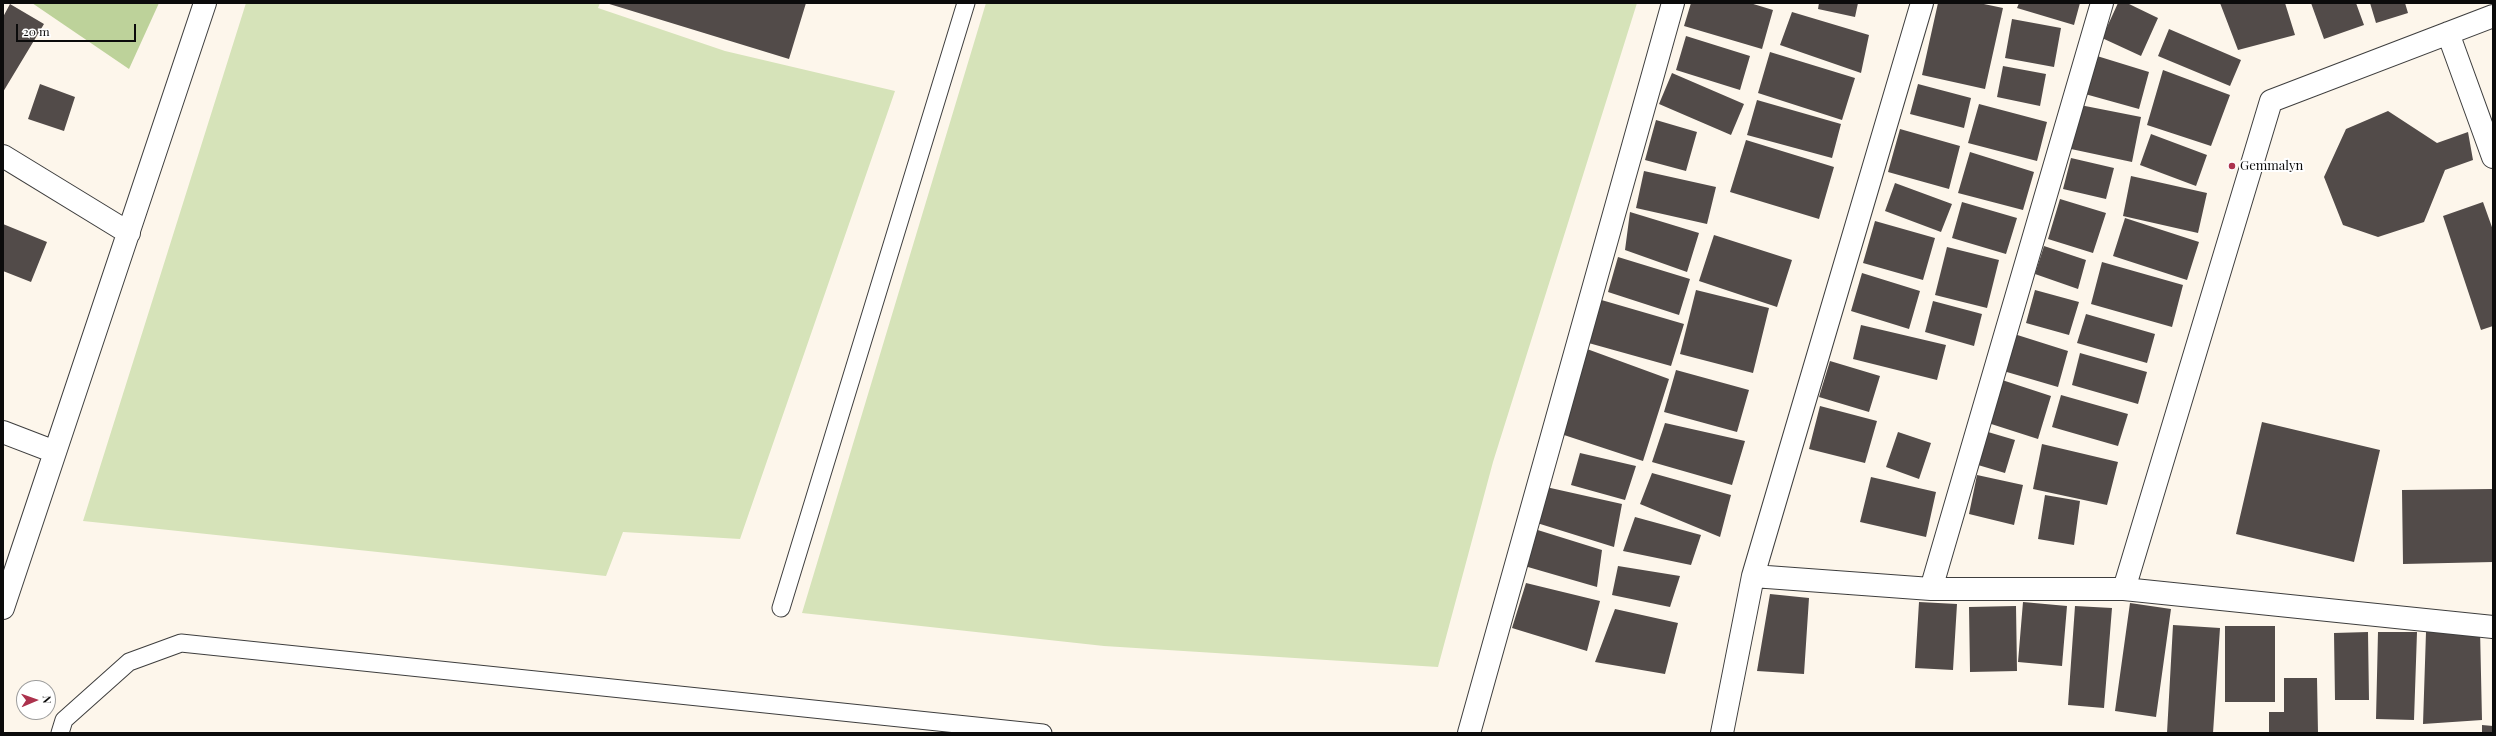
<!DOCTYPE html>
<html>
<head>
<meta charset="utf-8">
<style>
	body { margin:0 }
	#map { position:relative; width:2496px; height:736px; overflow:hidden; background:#fdf6eb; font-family:"Playfair Display",serif }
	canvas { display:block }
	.frame { position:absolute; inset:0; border:4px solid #0b0b0b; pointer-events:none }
	.north { position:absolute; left:16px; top:680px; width:40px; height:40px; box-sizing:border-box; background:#fff; border:1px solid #9d9d9d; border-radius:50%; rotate:88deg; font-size:11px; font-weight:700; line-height:16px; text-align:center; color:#0b0b0b }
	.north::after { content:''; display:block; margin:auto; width:14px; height:18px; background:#ac324d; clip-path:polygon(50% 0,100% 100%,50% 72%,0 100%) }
	.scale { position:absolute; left:16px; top:24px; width:120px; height:18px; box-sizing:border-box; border:2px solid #0b0b0b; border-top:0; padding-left:5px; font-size:12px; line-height:14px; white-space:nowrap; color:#0b0b0b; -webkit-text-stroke:3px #fff; paint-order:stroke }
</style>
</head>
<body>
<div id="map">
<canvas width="2496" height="736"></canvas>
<div class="frame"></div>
<div class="north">N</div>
<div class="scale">20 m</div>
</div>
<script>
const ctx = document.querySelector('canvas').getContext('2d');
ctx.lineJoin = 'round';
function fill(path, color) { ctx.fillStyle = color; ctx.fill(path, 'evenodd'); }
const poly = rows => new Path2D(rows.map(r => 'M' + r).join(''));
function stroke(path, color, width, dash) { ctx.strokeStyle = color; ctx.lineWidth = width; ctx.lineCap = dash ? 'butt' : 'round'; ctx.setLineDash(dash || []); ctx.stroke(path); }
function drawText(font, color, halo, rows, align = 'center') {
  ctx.font = font + ' "Playfair Display",serif'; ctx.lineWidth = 4; ctx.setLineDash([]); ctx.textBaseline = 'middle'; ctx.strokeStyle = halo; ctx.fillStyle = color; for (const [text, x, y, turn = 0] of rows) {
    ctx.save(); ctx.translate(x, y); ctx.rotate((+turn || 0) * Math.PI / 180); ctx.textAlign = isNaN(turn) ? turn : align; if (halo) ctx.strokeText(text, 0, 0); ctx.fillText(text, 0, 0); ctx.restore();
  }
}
const green = poly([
	[246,3,600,3,598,8,725,51,895,91,740,539,623,532,606,576,83,521],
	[986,3,1637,3,1493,462,1438,667,1104,646,802,613]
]);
const forest = poly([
	[32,3,159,3,129,69]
]);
const building = poly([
	[606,3,806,3,789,59],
	[1691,3,1750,3,1773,10,1762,49,1684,26],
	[1819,3,1858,3,1855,17,1818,9],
	[1938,3,1979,3,2003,8,1985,89,1922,75],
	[2019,3,2080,3,2074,25,2017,8],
	[2118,3,2127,3,2158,18,2141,56,2102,38],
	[2220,3,2285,3,2295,35,2238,50],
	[2311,3,2356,3,2364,25,2324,39],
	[2370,3,2405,3,2408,13,2376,23],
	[10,4,44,24,3,92,3,17],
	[1792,12,1869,35,1861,73,1780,45],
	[2012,19,2061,28,2054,67,2005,58],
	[2169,29,2241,60,2230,86,2158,56],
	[1686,36,1750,56,1740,90,1676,70],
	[1770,52,1855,78,1842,120,1758,93],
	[2097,56,2149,72,2139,109,2085,94],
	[2003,66,2046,74,2040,106,1997,97],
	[2163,70,2230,95,2211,146,2147,125],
	[1672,73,1744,104,1731,135,1659,104],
	[40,84,75,97,64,131,28,119],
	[1918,84,1971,98,1964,128,1910,114],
	[1757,100,1841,124,1832,158,1747,135],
	[1979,104,2047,122,2037,161,1968,143],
	[2080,105,2141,117,2132,162,2071,149],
	[2388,111,2437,143,2468,132,2473,160,2445,170,2424,222,2378,237,2343,225,2324,177,2346,129],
	[1656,120,1697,132,1686,171,1645,160],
	[1900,129,1960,146,1949,189,1888,172],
	[2151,134,2207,155,2196,186,2140,165],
	[1746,140,1834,167,1819,219,1730,192],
	[1970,152,2034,172,2023,210,1958,193],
	[2071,158,2114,168,2106,199,2063,189],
	[1644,171,1716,187,1707,224,1636,208],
	[2131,176,2207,193,2198,233,2123,216],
	[1895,183,1952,204,1941,232,1885,211],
	[2060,199,2106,213,2093,253,2048,239],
	[1962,202,2017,218,2006,254,1952,238],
	[2483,202,2493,230,2493,326,2481,330,2443,216],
	[1630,212,1699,233,1687,272,1625,250],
	[2125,218,2199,242,2187,280,2113,256],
	[1875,221,1935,238,1923,280,1863,263],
	[3,224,47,242,31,282,3,271],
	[1714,235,1792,260,1777,307,1699,281],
	[2044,246,2086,260,2078,289,2035,274],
	[1947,247,1999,260,1987,308,1935,295],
	[1618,257,1690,279,1679,315,1608,292],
	[2102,262,2183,285,2172,327,2091,304],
	[1862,273,1920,291,1909,329,1851,311],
	[1696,290,1769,308,1753,373,1680,354],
	[2035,290,2079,302,2069,335,2026,323],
	[1598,299,1684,324,1671,366,1585,342],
	[1933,301,1982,314,1974,346,1925,332],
	[2086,314,2155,334,2147,363,2077,343],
	[1861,325,1946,345,1937,380,1853,359],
	[2011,333,2068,351,2058,387,2000,370],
	[1587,349,1669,379,1643,461,1564,435],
	[2080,353,2147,372,2138,404,2072,385],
	[1830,361,1880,376,1869,412,1819,397],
	[1676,370,1749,390,1737,432,1664,412],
	[1999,379,2051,396,2038,439,1985,422],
	[2061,395,2128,414,2118,446,2052,427],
	[1820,406,1877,421,1865,463,1809,449],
	[2262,422,2380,450,2354,562,2236,534],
	[1665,423,1745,441,1732,485,1652,462],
	[1898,432,1931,443,1919,479,1886,467],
	[1988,432,2015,440,2005,473,1978,465],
	[2042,444,2118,462,2107,505,2033,489],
	[1580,453,1636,466,1625,500,1571,485],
	[1652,473,1731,495,1720,537,1640,504],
	[1977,475,2023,485,2014,525,1969,514],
	[1871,477,1936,492,1926,537,1860,522],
	[1546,487,1622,504,1614,547,1537,523],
	[2493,489,2493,562,2403,564,2402,490],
	[2045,495,2080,501,2074,545,2038,539],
	[1635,517,1701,535,1691,565,1623,551],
	[1528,527,1602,550,1597,587,1521,565],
	[1618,566,1680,576,1670,607,1612,595],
	[1526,583,1600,601,1587,651,1512,628],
	[1770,594,1809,598,1804,674,1757,671],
	[1919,602,1957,604,1953,670,1915,668],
	[2023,602,2067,606,2062,666,2018,662],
	[2130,603,2171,609,2156,717,2115,711],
	[2016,606,2017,671,1970,672,1969,607],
	[2075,606,2112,608,2104,708,2068,705],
	[1615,609,1678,623,1665,674,1595,662],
	[2173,625,2220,628,2213,733,2167,733],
	[2225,626,2275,626,2275,702,2225,702],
	[2480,629,2482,720,2423,724,2426,632],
	[2368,632,2369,700,2335,700,2334,633],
	[2378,632,2417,632,2414,720,2376,719],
	[2284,678,2317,678,2318,733,2269,733,2269,712,2284,712],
	[2482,725,2493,726,2493,733,2482,733]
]);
const service = poly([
	[781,608,966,3],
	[60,733,64,720,129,662,181,643,1043,733]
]);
const minor = poly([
	[2448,33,2493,157],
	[3,156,129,233],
	[3,432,55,452],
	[1753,576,1931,589,2124,589,2493,627],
	[1931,589,2102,3],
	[2124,589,2271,101,2493,16],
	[3,608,205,3],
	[1469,733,1673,3],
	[1722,733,1753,576,1922,3]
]);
const markers = [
	[2232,166,4,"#ac324d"]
];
const poiNames = [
	["Gemmalyn",2240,166]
];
fill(green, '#d6e3b9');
fill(forest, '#bdd29a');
fill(building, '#524b49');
stroke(service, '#3e3e3e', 19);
stroke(minor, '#3e3e3e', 24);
stroke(service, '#fff', 17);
stroke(minor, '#fff', 22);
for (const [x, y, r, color] of markers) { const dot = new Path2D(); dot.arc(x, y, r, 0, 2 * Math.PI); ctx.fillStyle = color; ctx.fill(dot); stroke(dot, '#fff', 1.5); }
drawText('13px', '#0b0b0b', '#fff', poiNames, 'left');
</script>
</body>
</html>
